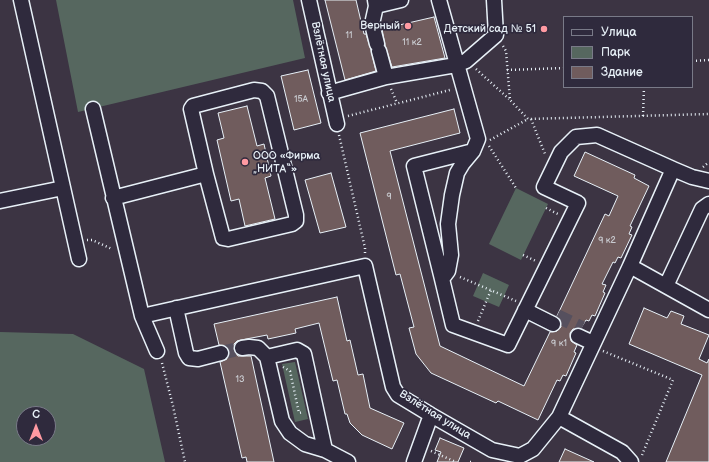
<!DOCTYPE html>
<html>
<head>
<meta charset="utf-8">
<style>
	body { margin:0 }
	#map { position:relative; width:709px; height:462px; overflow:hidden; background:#3c3443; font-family:"Balsamiq Sans",sans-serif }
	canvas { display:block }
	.legend { position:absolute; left:563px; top:16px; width:130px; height:72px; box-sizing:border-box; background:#2f2a3d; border:1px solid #797a88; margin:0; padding:5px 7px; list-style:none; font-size:12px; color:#e8f1f8 }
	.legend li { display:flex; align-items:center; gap:8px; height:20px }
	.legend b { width:20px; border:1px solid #797a88 }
	.north { position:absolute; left:16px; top:406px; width:40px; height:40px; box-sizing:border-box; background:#2f2a3d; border:1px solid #797a88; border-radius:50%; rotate:0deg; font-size:11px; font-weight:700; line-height:16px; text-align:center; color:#e8f1f8 }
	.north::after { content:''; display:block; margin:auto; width:14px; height:18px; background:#ff9aa2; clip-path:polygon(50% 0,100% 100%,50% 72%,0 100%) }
</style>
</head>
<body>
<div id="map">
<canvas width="709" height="462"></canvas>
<ul class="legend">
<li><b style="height:5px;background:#2f2a3d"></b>Улица</li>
<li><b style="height:11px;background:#56675f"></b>Парк</li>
<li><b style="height:11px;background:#705c5d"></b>Здание</li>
</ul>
<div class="north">С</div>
</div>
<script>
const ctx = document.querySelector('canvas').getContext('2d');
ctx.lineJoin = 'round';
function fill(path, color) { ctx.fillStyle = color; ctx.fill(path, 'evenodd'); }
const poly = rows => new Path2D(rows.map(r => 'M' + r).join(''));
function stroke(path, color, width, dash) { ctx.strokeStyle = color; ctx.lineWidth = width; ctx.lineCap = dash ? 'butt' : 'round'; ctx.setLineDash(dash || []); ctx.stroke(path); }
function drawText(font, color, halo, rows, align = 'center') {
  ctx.font = font + ' "Balsamiq Sans",sans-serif'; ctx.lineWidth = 3.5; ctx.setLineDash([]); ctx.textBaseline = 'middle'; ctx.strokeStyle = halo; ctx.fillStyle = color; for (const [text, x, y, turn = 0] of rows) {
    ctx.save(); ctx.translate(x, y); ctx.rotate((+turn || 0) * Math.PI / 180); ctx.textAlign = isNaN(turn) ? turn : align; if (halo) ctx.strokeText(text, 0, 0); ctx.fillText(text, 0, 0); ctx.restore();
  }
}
const green = poly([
	[56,0,293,0,305,58,78,112],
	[516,188,548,204,521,260,489,244],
	[483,273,509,285,499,307,473,296],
	[0,332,73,334,144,369,165,462,0,462],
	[24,414,48,414,48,438,24,438],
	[295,362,308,419,295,422,282,364]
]);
const building = poly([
	[325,0,356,0,364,34,366,34,371,50,376,71,345,80,325,0],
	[434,17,445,58,392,67,385,45,382,29,434,17],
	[308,70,321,123,294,130,281,76,308,70],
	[247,106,257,146,264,144,271,176,265,178,275,219,245,226,239,199,231,201,217,140,224,138,218,113,247,106],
	[454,109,460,133,390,151,440,346,524,386,550,332,557,331,561,327,560,320,557,316,605,214,609,216,618,196,574,176,585,152,635,175,634,178,649,186,630,226,632,227,629,234,632,235,621,258,618,257,615,263,613,262,602,284,606,285,603,292,605,293,595,316,592,315,589,321,586,320,581,328,573,329,570,333,571,341,577,345,574,352,576,353,566,376,563,375,560,381,557,380,538,420,498,401,496,403,431,373,416,354,409,328,414,327,400,274,396,275,360,133,454,109],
	[331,173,346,227,320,233,305,180,331,173],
	[337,297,347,341,350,340,358,375,363,374,370,408,404,423,392,449,362,435,350,423,347,414,345,414,337,380,333,381,319,323,295,329,296,333,268,339,267,335,241,340,237,341,234,344,234,350,238,356,251,356,274,462,247,462,246,457,242,458,220,362,227,359,229,351,227,347,219,345,214,324,337,297],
	[644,308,667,318,671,311,684,316,681,324,709,335,699,359,707,363,709,359,709,462,666,462,702,375,629,344,644,308],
	[440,438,464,448,458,462,437,462,441,452,435,450,440,438],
	[565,449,594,462,559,462,565,449]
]);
const minorTunnel = poly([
	[557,316,582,328],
	[221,353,242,348]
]);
const path = poly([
	[503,46,506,51,510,100,528,119,709,114],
	[692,61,709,60],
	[476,69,509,99],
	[507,70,564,68],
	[391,89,397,103],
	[348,116,450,90],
	[643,116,644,87],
	[531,119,545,154],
	[339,135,365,248,365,253],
	[490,140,528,119],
	[489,146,516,188],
	[703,167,709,162],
	[546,208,558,214],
	[87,240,92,240,112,249],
	[523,255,536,261],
	[460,277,516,301],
	[478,321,491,290],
	[603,351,673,380,642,455],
	[162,363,173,406,185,462],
	[283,367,290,371,299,413,303,412],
	[431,451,456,462],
	[470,462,472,462]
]);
const minor = poly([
	[21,0,79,259],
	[309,0,337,124],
	[375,0,376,6,401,0],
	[439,0,478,139,473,151,463,163,457,173,452,195,448,224,451,255,448,271,442,279,453,325,508,345,578,203,544,187,561,152,576,137,597,135,673,169,630,266],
	[376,6,372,24,377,44],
	[379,51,386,77],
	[329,93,386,77,456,65,466,61,496,35,494,0],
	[93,109,142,316,157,351],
	[673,169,692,177,709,181],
	[113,198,206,174,223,238,228,239,292,224,296,221,296,215,267,96,262,91,254,90,193,106,191,109,206,174],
	[0,201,63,188],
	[442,279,414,166,473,151],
	[666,286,702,209,709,204],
	[176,308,186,353,189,358,198,359,221,353],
	[525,310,553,324],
	[142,316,365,266,393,387,398,395,431,415,492,450,520,456,533,449,559,417,630,266,709,310],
	[578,336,593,343],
	[242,348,249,347,258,348,267,357],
	[559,417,622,452,631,462],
	[325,450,304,354,297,350,267,357,282,421,290,433,305,444,325,450,348,462],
	[414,462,431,415]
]);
const markers = [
	[408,26,4,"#ff9aa2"],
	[544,29,4,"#ff9aa2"],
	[245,162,4,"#ff9aa2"]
];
const numberNames = [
	["11",349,36],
	["11 к2",412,43],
	["15А",301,100],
	["9",389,197],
	["9 к2",607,241],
	["9 к1",559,344],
	["13",240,380]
];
const poiNames = [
	["Верный",400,26],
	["Детский сад № 51",536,29],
	["ООО «Фирма",253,156,"left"],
	["„НИТА“»",253,169,"left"]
];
const streetNames = [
	["Взлётная улица",323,62,78],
	["Взлётная улица",435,415,32]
];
fill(green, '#56675f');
fill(building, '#705c5d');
stroke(building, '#e8f1f8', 1);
stroke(minorTunnel, '#56505e', 14, [14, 7]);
stroke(minor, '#e8f1f8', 17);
stroke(path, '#e8f1f8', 2.5, [1, 3]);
stroke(minor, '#2f2a3d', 14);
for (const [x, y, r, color] of markers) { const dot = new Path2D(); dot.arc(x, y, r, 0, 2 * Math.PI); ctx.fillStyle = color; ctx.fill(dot); stroke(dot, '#2f2a3d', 1.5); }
drawText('9px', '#caccd1', null, numberNames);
drawText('11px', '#e8f1f8', '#2f2a3d', poiNames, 'right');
drawText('11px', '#e8f1f8', '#2f2a3d', streetNames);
</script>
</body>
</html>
